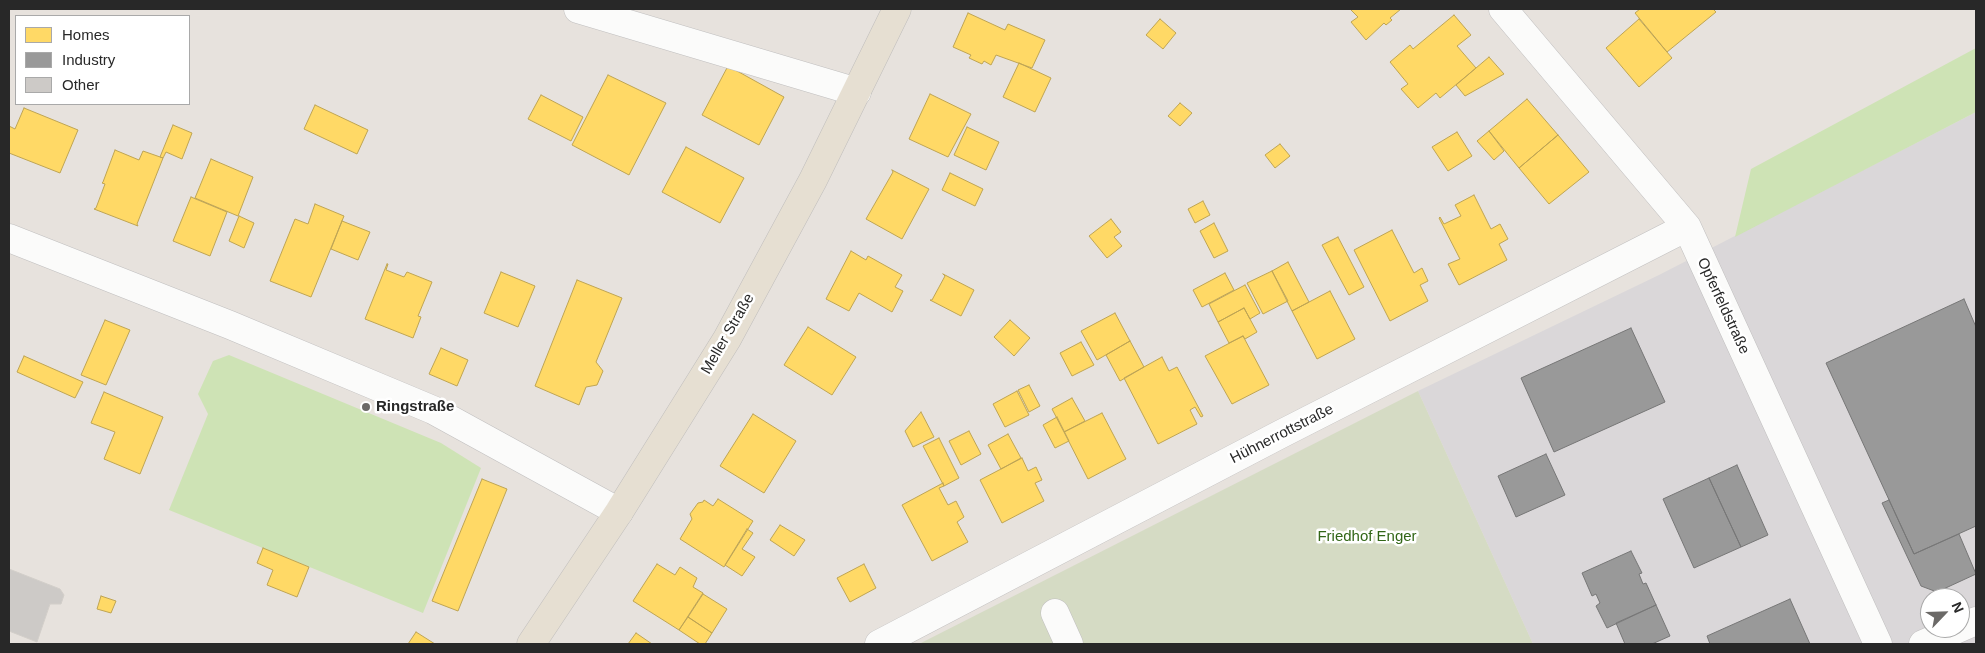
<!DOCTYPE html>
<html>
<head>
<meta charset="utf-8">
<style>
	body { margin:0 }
	#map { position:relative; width:1985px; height:653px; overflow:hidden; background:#e7e2dd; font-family:Helvetica,sans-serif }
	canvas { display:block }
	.frame { position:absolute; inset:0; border:10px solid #282828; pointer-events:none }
	.legend { position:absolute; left:15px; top:15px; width:175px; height:90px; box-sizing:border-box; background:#fff; border:1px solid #a9a9a9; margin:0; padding:6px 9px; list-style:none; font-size:15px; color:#282828 }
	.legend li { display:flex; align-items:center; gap:10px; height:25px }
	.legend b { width:25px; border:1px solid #a9a9a9 }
	.north { position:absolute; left:1920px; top:588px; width:50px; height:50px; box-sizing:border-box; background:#fff; border:1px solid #a9a9a9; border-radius:50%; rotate:66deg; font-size:14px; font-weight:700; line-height:20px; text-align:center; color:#282828 }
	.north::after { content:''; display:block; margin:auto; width:18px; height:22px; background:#6b6967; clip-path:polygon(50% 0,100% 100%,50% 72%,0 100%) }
</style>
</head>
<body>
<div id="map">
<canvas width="1985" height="653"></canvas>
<div class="frame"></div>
<ul class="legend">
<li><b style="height:14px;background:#ffd966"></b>Homes</li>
<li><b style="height:14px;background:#999"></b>Industry</li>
<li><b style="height:14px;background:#cdcac7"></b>Other</li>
</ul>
<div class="north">N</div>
</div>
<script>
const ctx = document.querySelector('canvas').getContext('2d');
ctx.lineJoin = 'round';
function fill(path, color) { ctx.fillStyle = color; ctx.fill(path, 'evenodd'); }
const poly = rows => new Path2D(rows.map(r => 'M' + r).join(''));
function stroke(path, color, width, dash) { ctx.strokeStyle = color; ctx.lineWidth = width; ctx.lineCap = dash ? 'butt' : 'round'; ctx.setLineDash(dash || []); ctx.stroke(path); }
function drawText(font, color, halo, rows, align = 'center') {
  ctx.font = font + ' Helvetica,sans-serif'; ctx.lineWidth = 5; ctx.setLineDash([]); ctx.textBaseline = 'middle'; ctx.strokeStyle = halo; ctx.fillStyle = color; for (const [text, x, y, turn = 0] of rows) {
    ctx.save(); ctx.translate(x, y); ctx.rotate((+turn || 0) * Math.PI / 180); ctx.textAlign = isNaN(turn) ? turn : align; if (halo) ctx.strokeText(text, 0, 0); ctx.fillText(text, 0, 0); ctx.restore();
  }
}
const industrial = poly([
	[1976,112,1976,644,1533,644,1418,391,1659,275],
	[1930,598,1960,598,1960,628,1930,628]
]);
const green = poly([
	[1976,48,1976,112,1735,237,1751,169],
	[229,355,441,443,481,468,423,613,169,510,208,414,198,394,213,361]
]);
const cemetery = poly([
	[1418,391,1533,644,919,644]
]);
const homes = poly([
	[1350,9,1401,9,1390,18,1392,20,1386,25,1384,23,1366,40,1351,22,1358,17,1350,9],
	[1640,9,1713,9,1716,12,1667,52,1635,13,1640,9],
	[968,13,1005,30,1008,24,1045,40,1032,68,996,55,991,65,984,61,982,64,969,58,971,55,953,47,968,13],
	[1454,15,1471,35,1457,46,1476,68,1440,98,1436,93,1418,108,1401,89,1408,84,1390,62,1410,45,1413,49,1454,15],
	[1160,19,1176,33,1163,49,1146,35,1160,19],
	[1639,19,1672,58,1639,87,1606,48,1639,19],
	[1489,57,1504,74,1465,96,1456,85,1489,57],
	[1019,63,1051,78,1035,112,1003,97,1019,63],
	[728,66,784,97,759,145,702,115,728,66],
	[608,75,666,103,629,175,572,145,608,75],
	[930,94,971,114,948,157,909,139,930,94],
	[541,95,583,117,571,141,528,119,541,95],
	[1527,99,1558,135,1519,168,1489,131,1527,99],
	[1180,103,1192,113,1180,126,1168,116,1180,103],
	[315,105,368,130,357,154,304,129,315,105],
	[24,108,78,130,60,173,9,153,9,126,15,129,24,108],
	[173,125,192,133,182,159,166,152,163,158,160,157,173,125],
	[967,127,999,142,986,170,954,155,967,127],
	[1489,131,1504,151,1494,160,1477,141,1489,131],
	[1457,132,1472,156,1448,171,1432,147,1457,132],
	[1558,135,1589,172,1549,204,1519,168,1558,135],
	[1280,144,1290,156,1275,168,1265,155,1280,144],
	[686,147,744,178,720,223,662,192,686,147],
	[115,150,139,160,143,151,163,158,137,224,138,226,94,209,96,208,105,184,102,183,103,182,115,150],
	[211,159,253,177,238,216,195,198,211,159],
	[892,170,929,189,902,239,866,219,893,172,892,170],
	[950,173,983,189,975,206,942,190,950,173],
	[1474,195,1491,229,1500,224,1508,239,1499,244,1507,260,1459,285,1448,264,1460,259,1439,218,1440,217,1444,224,1461,216,1455,205,1474,195],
	[191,197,227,212,210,256,173,241,191,197],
	[1203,201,1210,215,1195,223,1188,209,1203,201],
	[315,204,344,216,311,297,270,281,295,219,308,224,315,204],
	[239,216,254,223,244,248,229,241,239,216],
	[1111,219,1121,232,1114,237,1122,246,1107,258,1089,236,1111,219],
	[342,221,370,232,358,260,331,249,342,221],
	[1214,223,1228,251,1214,258,1200,231,1214,223],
	[1392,230,1414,273,1422,268,1428,281,1420,285,1428,301,1390,321,1354,250,1392,230],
	[1338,237,1364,287,1349,295,1322,245,1338,237],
	[851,251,866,260,868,256,902,275,895,287,903,291,892,312,859,293,849,311,826,299,851,251],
	[1288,262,1309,302,1292,311,1272,271,1288,262],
	[387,264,388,264,386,270,404,277,407,272,432,282,418,316,421,317,413,338,365,319,387,264],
	[1272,271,1288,301,1263,314,1247,283,1272,271],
	[501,272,535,286,518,327,484,313,501,272],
	[1225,273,1234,290,1202,307,1193,290,1225,273],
	[943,274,974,290,961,316,930,300,932,300,945,276,943,274],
	[577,280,622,298,596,362,603,371,597,385,586,387,579,405,535,386,577,280],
	[1245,285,1260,313,1250,319,1244,308,1218,322,1209,304,1245,285],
	[1330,291,1355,339,1317,359,1292,311,1330,291],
	[1244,308,1257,332,1245,339,1243,336,1229,343,1218,322,1244,308],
	[1115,313,1130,341,1097,360,1081,331,1115,313],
	[105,320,130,330,106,385,81,375,105,320],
	[1010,320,1030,338,1014,356,994,337,1010,320],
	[808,327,856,357,832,395,784,365,808,327],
	[1243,336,1269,385,1232,404,1205,356,1243,336],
	[1130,341,1144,367,1120,381,1106,355,1130,341],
	[1081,342,1094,365,1072,376,1060,353,1081,342],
	[441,348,468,360,457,386,429,374,441,348],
	[24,356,83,382,75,398,17,372,24,356],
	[1162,357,1169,371,1177,367,1203,416,1201,417,1195,407,1190,410,1197,424,1158,444,1124,378,1162,357],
	[1029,385,1040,406,1029,412,1018,390,1029,385],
	[1017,391,1029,415,1005,427,993,404,1017,391],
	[104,392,163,417,140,474,104,459,115,432,91,423,104,392],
	[1072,398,1085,421,1064,432,1052,409,1072,398],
	[921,412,934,437,913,447,905,431,921,412],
	[1102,413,1126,459,1088,479,1064,432,1102,413],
	[753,414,796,441,764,493,720,466,753,414],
	[1057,417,1069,441,1055,448,1043,425,1057,417],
	[969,431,981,454,961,465,949,441,969,431],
	[1008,434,1021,458,1001,469,988,445,1008,434],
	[939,438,959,478,944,486,923,446,939,438],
	[1022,458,1028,471,1036,467,1042,480,1035,483,1044,501,1002,523,980,480,1022,458],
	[482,479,507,489,458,611,432,601,482,479],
	[943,483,944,486,939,488,948,505,956,501,964,517,957,522,968,542,932,561,902,505,943,483],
	[718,499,753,521,724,567,680,539,692,519,690,514,698,503,703,502,704,500,713,506,718,499],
	[780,525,805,540,794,556,770,540,780,525],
	[747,529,753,533,742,549,755,557,742,576,725,565,747,529],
	[263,548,309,567,297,597,267,585,273,570,257,563,263,548],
	[657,564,675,575,680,567,697,578,693,587,703,593,679,630,633,601,657,564],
	[864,564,876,588,850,602,837,578,864,564],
	[703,594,727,609,712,633,688,617,703,594],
	[101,596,116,601,111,613,97,609,101,596],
	[688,617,712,633,705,644,700,644,679,630,688,617],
	[416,632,435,644,408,644,416,632],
	[636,633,652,644,628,644,636,633]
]);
const industry = poly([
	[1964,299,1976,327,1976,526,1914,554,1826,363,1964,299],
	[1631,328,1665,402,1554,452,1521,378,1631,328],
	[1546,454,1565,495,1516,517,1498,476,1546,454],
	[1737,465,1768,535,1741,547,1709,478,1737,465],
	[1709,478,1741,547,1694,568,1663,499,1709,478],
	[1889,500,1914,554,1959,534,1976,574,1937,592,1921,586,1882,503,1889,500],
	[1631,551,1642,573,1639,574,1643,584,1646,583,1656,605,1607,628,1596,606,1600,603,1596,594,1592,596,1582,573,1631,551],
	[1790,599,1810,644,1710,644,1707,636,1790,599],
	[1656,605,1670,636,1652,644,1625,644,1616,623,1656,605]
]);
const building = poly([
	[9,569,60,589,64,595,61,604,50,604,37,642,9,631,9,569]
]);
const minor = poly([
	[578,9,857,92],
	[1503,9,1687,227,1878,644],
	[9,238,230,325,433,410,619,512],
	[1055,613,1069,644],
	[879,644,1281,434,1687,227],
	[1923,644,1976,621]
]);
const major = poly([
	[531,644,619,512,727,339,813,180,897,9]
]);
const markers = [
	[366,407,5,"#6b6967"]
];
const streetNames = [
	["Opferfeldstraße",1723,306,65],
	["Meller Straße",728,334,-60],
	["Hühnerrottstraße",1282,434,-27]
];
const poiNames = [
	["Ringstraße",376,407]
];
const parkNames = [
	["Friedhof Enger",1367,537]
];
fill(industrial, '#dad7d9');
fill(green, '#cee3b5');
fill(cemetery, '#d5dbc4');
fill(homes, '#ffd966');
stroke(homes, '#bea453', 1);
fill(industry, '#999');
stroke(industry, '#777', 1);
fill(building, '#cdcac7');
stroke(building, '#d2cec9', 1);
stroke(minor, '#c0bfbf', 29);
stroke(major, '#bfbdbc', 29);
stroke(minor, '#fbfbfa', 28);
stroke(major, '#e6dfd2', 28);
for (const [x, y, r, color] of markers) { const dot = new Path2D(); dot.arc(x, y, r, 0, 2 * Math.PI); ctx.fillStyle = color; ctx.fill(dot); stroke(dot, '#fff', 2); }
drawText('15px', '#282828', '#fff', streetNames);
drawText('bold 15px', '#282828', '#fff', poiNames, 'left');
drawText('15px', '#326617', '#fff', parkNames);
</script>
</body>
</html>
